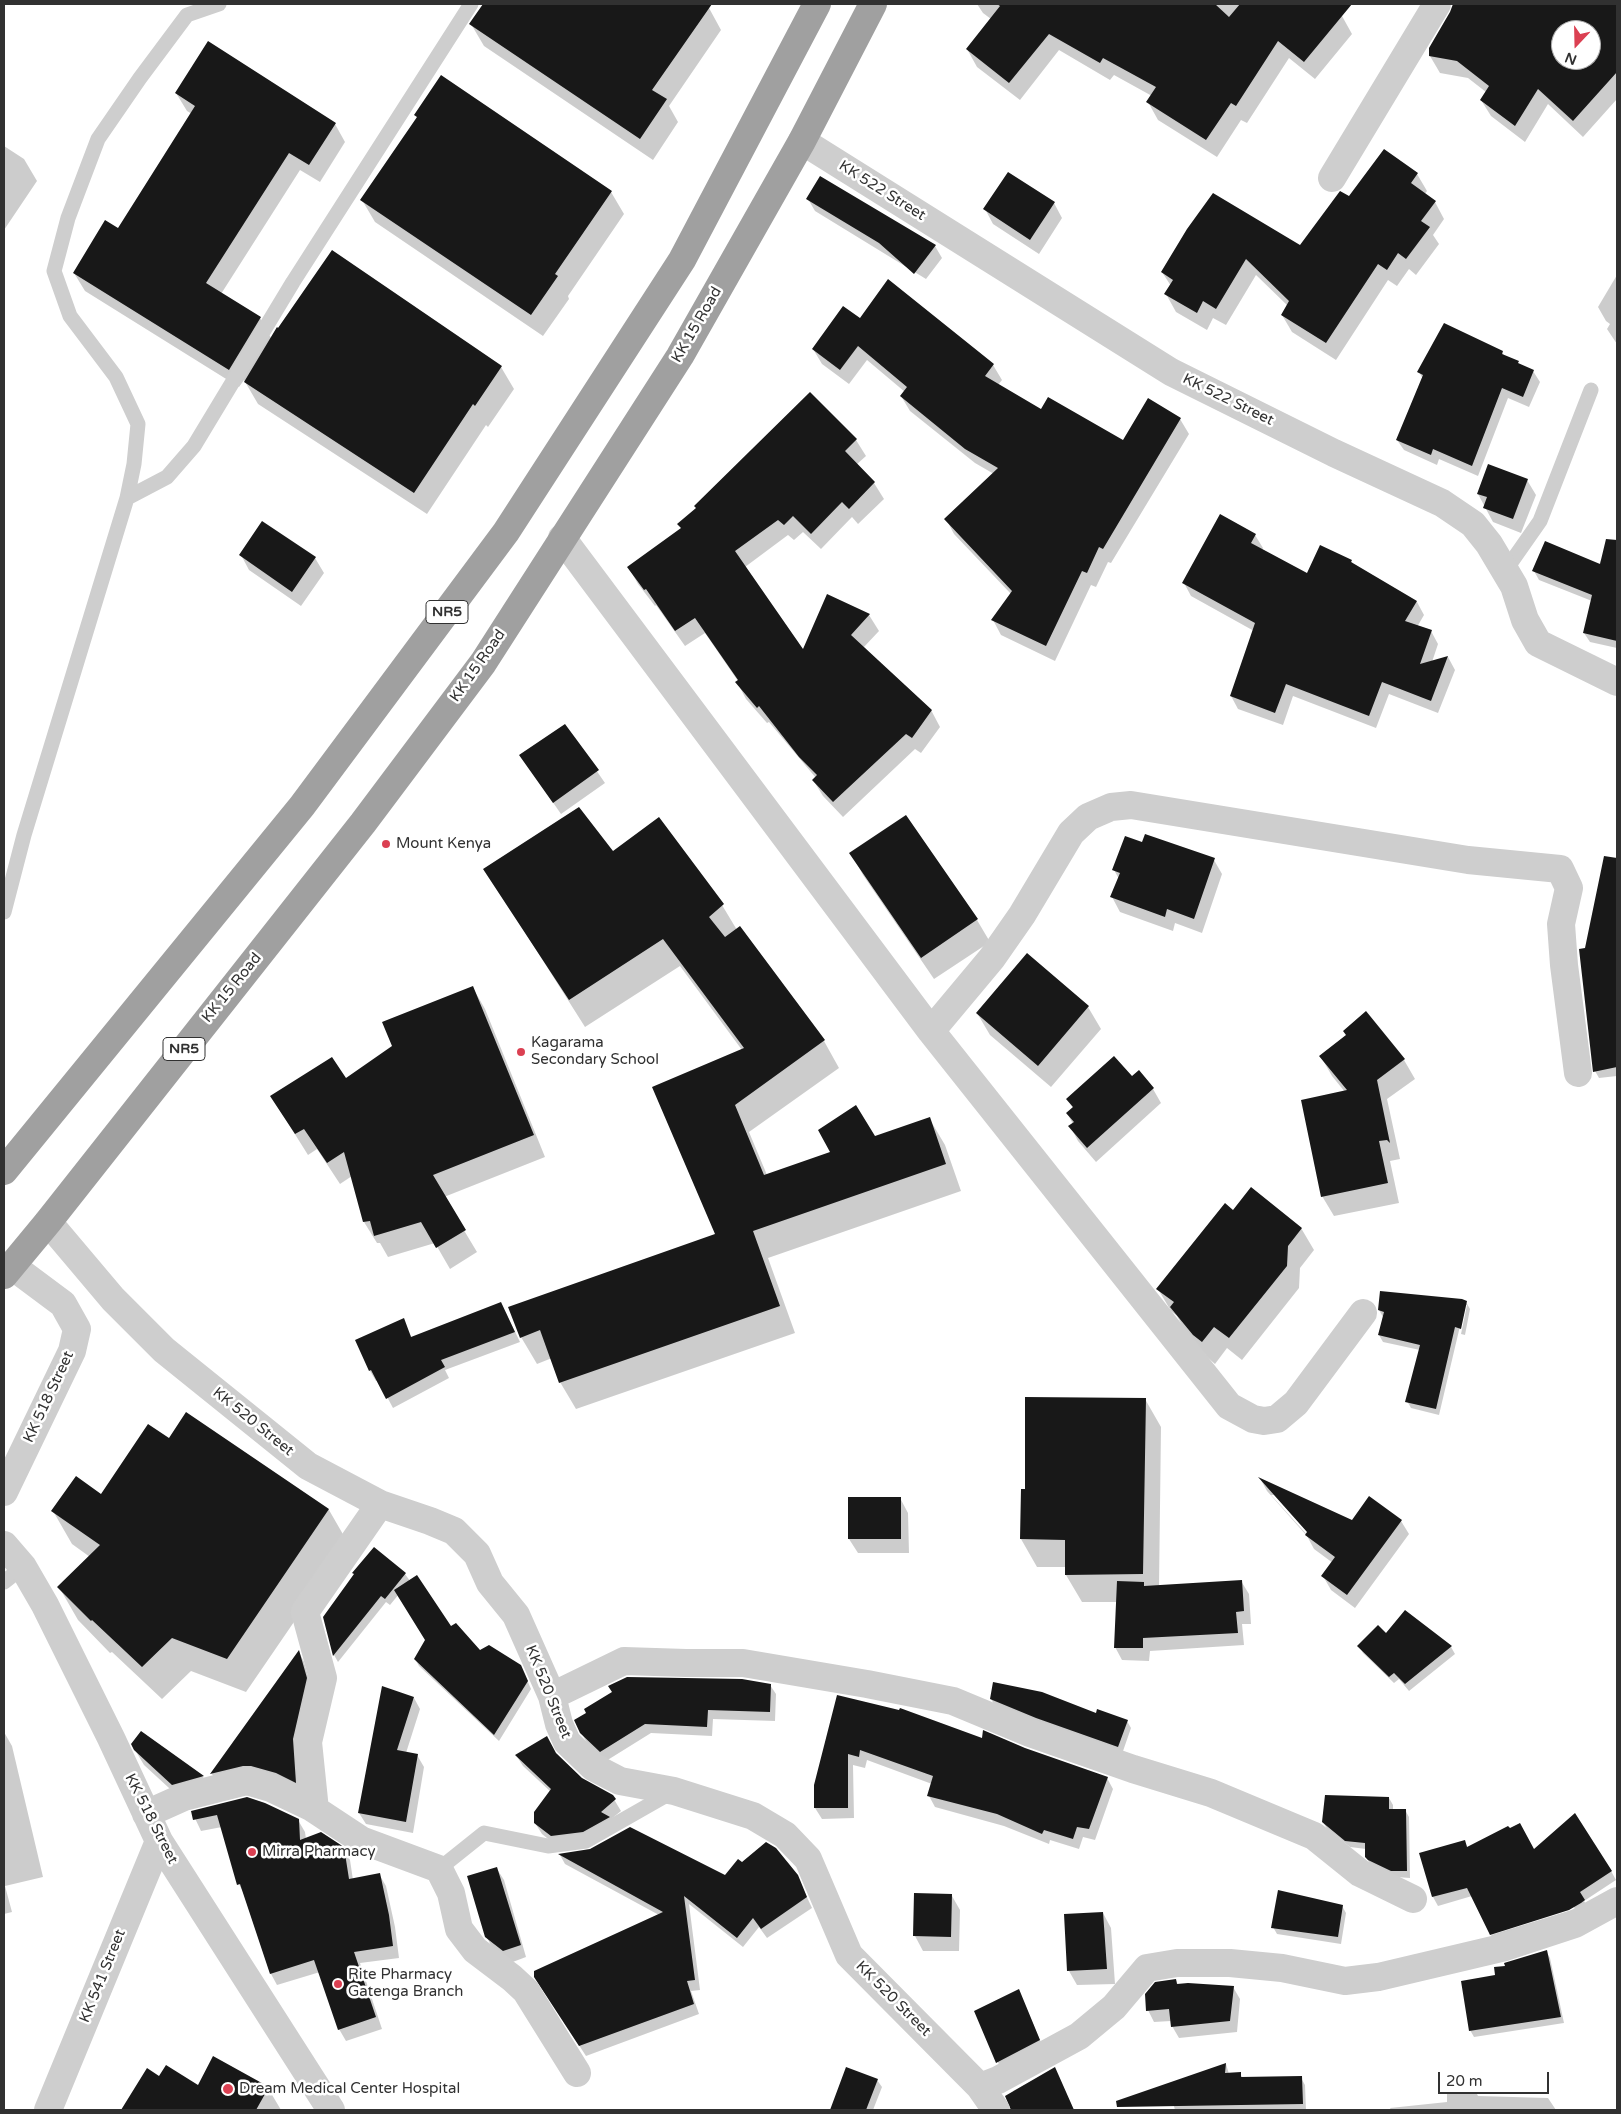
<!DOCTYPE html>
<html>
<head>
<meta charset="utf-8">
<style>
	body { margin:0 }
	#map { position:relative; width:1621px; height:2114px; overflow:hidden; background:#fff; font-family:"Varela Round",sans-serif }
	canvas { display:block }
	.frame { position:absolute; inset:0; border:5px solid #313131; pointer-events:none }
	.north { position:absolute; left:1551px; top:20px; width:50px; height:50px; box-sizing:border-box; background:#fff; border:1px solid #adadad; border-radius:50%; rotate:201deg; font-size:14px; font-weight:700; line-height:20px; text-align:center; color:#313131 }
	.north::after { content:''; display:block; margin:auto; width:18px; height:22px; background:#db4052; clip-path:polygon(50% 0,100% 100%,50% 72%,0 100%) }
	.scale { position:absolute; left:1438px; top:2072px; width:111px; height:22px; box-sizing:border-box; border:2px solid #313131; border-top:0; padding-left:6px; font-size:15px; line-height:18px; white-space:nowrap; color:#313131; -webkit-text-stroke:4px #fff; paint-order:stroke }
</style>
</head>
<body>
<div id="map">
<canvas width="1621" height="2114"></canvas>
<div class="frame"></div>
<div class="north">N</div>
<div class="scale">20 m</div>
</div>
<script>
const ctx = document.querySelector('canvas').getContext('2d');
ctx.lineJoin = 'round';
function fill(path, color) { ctx.fillStyle = color; ctx.fill(path, 'evenodd'); }
const poly = rows => new Path2D(rows.map(r => 'M' + r).join(''));
function stroke(path, color, width, dash) { ctx.strokeStyle = color; ctx.lineWidth = width; ctx.lineCap = dash ? 'butt' : 'round'; ctx.setLineDash(dash || []); ctx.stroke(path); }
function drawText(font, color, halo, rows, align = 'center') {
  ctx.font = font + ' "Varela Round",sans-serif'; ctx.lineWidth = 5; ctx.setLineDash([]); ctx.textBaseline = 'middle'; ctx.strokeStyle = halo; ctx.fillStyle = color; for (const [text, x, y, turn = 0] of rows) {
    ctx.save(); ctx.translate(x, y); ctx.rotate((+turn || 0) * Math.PI / 180); ctx.textAlign = isNaN(turn) ? turn : align; if (halo) ctx.strokeText(text, 0, 0); ctx.fillText(text, 0, 0); ctx.restore();
  }
}
const shadow = poly([
	[485,4,702,4,709,8,721,30,669,106,678,122,653,160,484,46,471,24],
	[977,4,1341,4,1335,11,1342,16,1352,34,1315,79,1289,58,1247,123,1241,120,1217,157,1158,120,1148,102,1152,96,1114,75,1110,80,1059,50,1020,100,977,67,967,49,991,19,983,13],
	[1454,4,1617,4,1617,26,1604,43,1617,52,1617,99,1583,137,1548,104,1525,142,1491,116,1481,100,1486,92,1468,78,1440,73,1430,56,1452,13],
	[1561,30,1591,30,1591,60,1561,60],
	[176,93,335,124,345,142,320,182,300,170,221,294,260,318,271,338,332,252,501,367,514,389,488,427,486,425,427,514,258,404,244,380,239,387,85,291,74,273,118,230,192,114,187,111],
	[416,115,611,192,624,214,568,296,569,299,543,336,375,222,362,200,417,118],
	[4,146,24,159,37,181,4,230],
	[1417,174,1427,191,1424,195,1435,202,1444,219,1433,235,1439,244,1416,275,1409,269,1397,286,1388,280,1336,360,1292,332,1282,315,1288,306,1256,275,1226,325,1213,318,1207,330,1176,312,1166,294,1171,286,1162,272,1300,246,1349,198],
	[808,199,935,246,942,258,926,279,815,211],
	[1054,203,1062,218,1039,254,993,224,985,209],
	[1617,275,1617,344,1607,329,1610,324,1606,321,1598,307],
	[889,281,993,365,1002,380,998,385,1041,410,1123,442,1149,400,1180,419,1189,434,1111,563,1108,562,1096,587,1091,585,1055,661,1001,635,993,620,1011,594,954,534,946,519,994,474,975,463,910,411,901,396,905,392,867,360,849,384,822,364,813,349,860,320],
	[1502,352,1505,357,1533,371,1540,382,1529,407,1508,398,1478,476,1439,459,1437,465,1404,450,1397,440,1423,379,1419,372],
	[810,394,856,440,866,456,856,465,874,483,884,499,858,524,852,517,821,549,803,532,794,540,788,535,745,567,804,651,828,596,869,615,879,631,863,648,931,710,940,727,921,753,915,749,843,817,823,796,813,780,816,778,769,722,767,723,746,699,737,682,738,681,705,633,685,646,656,605,655,606,638,584,629,568,682,529,697,509],
	[1527,480,1536,495,1521,533,1493,522,1478,494],
	[263,523,315,558,324,573,301,606,249,570,241,555],
	[1255,535,1263,548,1262,550,1308,575,1351,561,1354,565,1417,602,1424,615,1417,627,1431,631,1438,644,1432,662,1448,657,1455,670,1438,713,1389,694,1376,728,1293,696,1283,725,1238,709,1231,696,1254,631,1191,596,1184,583],
	[1601,560,1617,567,1617,648,1590,642,1584,633,1592,601,1539,580,1534,571,1599,565],
	[565,725,605,783,561,814,520,755],
	[1143,844,1214,860,1222,874,1202,933,1175,923,1173,931,1120,912,1112,897,1119,879,1114,870],
	[613,852,722,905,737,930,824,1041,839,1068,749,1132,767,1175,929,1118,945,1145,961,1191,768,1258,795,1333,576,1409,560,1382,552,1358,537,1364,521,1337,717,1235,742,1050,680,966,585,1027,485,869],
	[851,853,977,920,990,942,934,979,863,875],
	[1617,854,1617,1076,1599,1078,1595,1071,1586,949],
	[473,988,485,1009,545,1157,444,1197,477,1252,450,1269,435,1243,388,1257,380,1243,377,1243,364,1222,352,1176,340,1184,317,1149,308,1155,271,1096,345,1079,393,1047],
	[1088,1007,1101,1029,1051,1087,990,1035,977,1013],
	[1321,1057,1404,1060,1415,1079,1387,1099,1400,1159,1390,1161,1399,1203,1334,1216,1322,1196,1345,1092,1332,1076],
	[1132,1078,1153,1089,1161,1103,1096,1162,1078,1141,1070,1126,1073,1124,1067,1113,1073,1108,1067,1099],
	[1233,1212,1301,1228,1314,1250,1300,1268,1299,1288,1242,1360,1227,1348,1215,1364,1207,1357,1184,1329,1177,1316,1171,1311,1158,1289],
	[1466,1302,1470,1309,1465,1335,1461,1334,1467,1305,1465,1305,1439,1415,1411,1408,1407,1401,1420,1350,1383,1342,1379,1335,1383,1317,1379,1310],
	[506,1313,520,1342,445,1370,449,1378,393,1408,378,1380,376,1381,370,1371,356,1340,403,1320,412,1338],
	[1145,1399,1161,1427,1159,1587,1241,1581,1249,1594,1251,1624,1242,1624,1244,1645,1150,1651,1149,1661,1122,1660,1115,1647,1117,1602,1082,1602,1066,1575,1066,1567,1037,1567,1021,1539,1023,1490,1026,1490],
	[186,1414,329,1510,348,1543,246,1692,191,1671,162,1699,112,1652,110,1653,78,1620,59,1587,90,1557,72,1544,53,1511,101,1495,169,1439],
	[1261,1480,1352,1521,1401,1521,1409,1534,1355,1608,1331,1590,1323,1576,1333,1563,1314,1549,1307,1536,1267,1491],
	[1271,1495,1275,1495,1312,1536,1310,1538],
	[900,1498,908,1513,909,1553,858,1553,849,1539],
	[374,1549,405,1574,410,1581,451,1627,480,1651,524,1673,531,1689,499,1741,419,1666,415,1659,426,1640,399,1594,390,1605,386,1602,338,1662,334,1655,324,1618,355,1575,354,1574],
	[1405,1612,1451,1647,1455,1654,1409,1691,1399,1679,1394,1683,1363,1653,1359,1646,1386,1635],
	[299,1652,304,1662,312,1689,301,1792,217,1784,212,1774],
	[770,1685,776,1694,775,1721,713,1719,712,1736,651,1733,606,1761,587,1743,581,1732,587,1713,613,1693],
	[838,1696,983,1740,1024,1749,1107,1778,1113,1789,1095,1840,1083,1837,1079,1849,1050,1840,1049,1844,1004,1826,935,1807,929,1796,932,1784,867,1760,865,1768,853,1765,854,1818,822,1819,815,1808,815,1785],
	[414,1698,420,1709,406,1753,417,1755,424,1767,413,1833,366,1824,359,1813],
	[991,1699,1096,1714,1127,1721,1131,1728,1122,1754,995,1706],
	[4,1732,12,1746,43,1877,5,1886,12,1912,4,1914],
	[141,1733,203,1777,211,1791,181,1799,144,1765,135,1750],
	[516,1755,556,1755,581,1779,612,1796,621,1811,610,1820,615,1828,558,1847,542,1834,535,1823,551,1792,523,1766],
	[1389,1798,1393,1805,1393,1810,1405,1810,1409,1817,1410,1878,1396,1877,1370,1864,1366,1857,1366,1849,1350,1847,1327,1829,1323,1822],
	[192,1812,298,1820,305,1832,306,1839,343,1848,350,1860,353,1880,379,1874,386,1886,395,1927,399,1958,360,1963,382,2029,346,2041,339,2029,320,1972,277,1985,271,1974,245,1896,239,1884,222,1827,201,1831],
	[1464,1841,1468,1848,1534,1850,1611,1871,1616,1880,1584,1901,1589,1909,1496,1943,1491,1935,1575,1909,1574,1907,1472,1896,1438,1906,1433,1897,1421,1853],
	[591,1850,725,1877,742,1864,797,1876,812,1908,767,1938,759,1927,743,1947,689,1904,700,1990,691,1991,699,2014,586,2056,541,1987,659,1915,565,1864,560,1855],
	[497,1869,504,1880,526,1957,510,1963,493,1949,486,1936],
	[952,1896,960,1910,959,1951,923,1951,915,1936],
	[1342,1906,1346,1913,1341,1944,1277,1934,1273,1927],
	[1103,1913,1111,1928,1115,1984,1077,1985,1069,1971],
	[1546,1951,1550,1958,1564,2023,1474,2037,1470,2030,1507,1967],
	[1176,1980,1178,1985,1233,1987,1240,1999,1237,2032,1179,2038,1172,2026,1171,2021,1154,2022,1148,2010],
	[1022,1998,1043,2047,1001,2069,975,2011],
	[1226,2064,1229,2074,1240,2074,1243,2078,1301,2078,1305,2085,1306,2110,1175,2110,1168,2085],
	[1054,2069,1074,2110,1024,2110,1013,2091],
	[148,2070,160,2077,199,2087,268,2088,281,2110,123,2110],
	[877,2080,882,2087,873,2110,836,2110,833,2105],
	[1476,2092,1478,2096,1548,2098,1556,2110,1391,2110,1390,2108,1447,2102,1447,2094]
]);
const building = poly([
	[483,4,712,4,652,90,667,99,640,139,469,24],
	[997,4,1215,4,1229,17,1240,4,1352,4,1304,62,1278,41,1236,106,1231,103,1206,140,1146,102,1156,87,1103,58,1100,63,1049,34,1009,83,966,49,1000,6],
	[1453,4,1617,4,1617,72,1573,121,1538,89,1515,126,1480,100,1489,86,1457,61,1429,56,1429,48,1450,12],
	[1561,30,1591,30,1591,60,1561,60],
	[208,41,336,123,309,165,289,153,206,283,261,317,229,370,73,273,105,220,118,228,195,106,175,93],
	[441,75,612,191,555,274,558,276,531,315,360,200,417,117,414,115],
	[1384,149,1418,173,1411,183,1436,201,1421,221,1430,227,1406,259,1398,253,1387,270,1378,264,1326,343,1281,315,1289,301,1246,259,1216,309,1203,301,1197,313,1164,294,1173,280,1161,272,1187,229,1213,193,1300,245,1340,191,1349,196],
	[1008,172,1055,202,1030,240,983,209],
	[820,176,936,245,914,274,879,243,806,199],
	[332,250,502,366,475,406,473,404,414,493,244,382,277,327,278,328],
	[888,279,994,364,985,376,1041,409,1048,397,1123,440,1148,398,1181,418,1103,549,1099,547,1087,573,1082,571,1046,646,991,620,1012,591,944,519,998,468,965,449,900,396,907,387,858,346,840,370,812,349,843,306,860,318],
	[1444,323,1503,351,1502,354,1519,361,1518,363,1534,370,1523,397,1502,388,1472,466,1433,449,1431,455,1396,440,1423,375,1417,372],
	[810,392,857,439,845,451,875,482,849,509,842,502,811,534,793,516,784,525,778,520,735,551,803,649,827,594,870,614,851,635,932,710,912,738,906,734,833,802,812,780,817,775,799,757,759,706,757,708,735,682,738,680,695,618,675,631,646,589,644,590,627,567,681,528,677,524,696,508,694,506],
	[1488,464,1528,479,1513,519,1483,508,1487,497,1477,494],
	[1220,514,1256,534,1251,543,1307,573,1320,545,1352,560,1351,562,1417,601,1405,621,1432,630,1420,664,1448,656,1431,701,1382,682,1369,716,1286,684,1275,713,1230,696,1255,623,1182,583],
	[262,521,316,557,292,592,239,555],
	[1606,539,1617,540,1617,641,1583,633,1592,595,1532,571,1545,541,1600,564],
	[565,724,599,770,553,803,519,755],
	[579,807,613,851,659,817,724,904,709,917,725,937,740,926,825,1040,735,1105,764,1175,830,1152,818,1130,856,1105,875,1136,930,1117,946,1164,753,1231,780,1306,559,1383,540,1330,520,1338,508,1307,715,1234,652,1087,744,1048,663,939,569,1000,483,869],
	[906,815,978,919,921,958,849,853],
	[1145,834,1215,858,1194,919,1167,909,1165,917,1110,897,1120,873,1112,870,1125,836,1142,842],
	[1604,856,1617,858,1617,1067,1593,1072,1579,949,1585,948],
	[1027,953,1089,1006,1038,1066,976,1013],
	[473,986,534,1135,433,1175,466,1230,436,1248,421,1222,374,1236,370,1221,363,1222,344,1152,327,1163,304,1129,295,1134,270,1096,332,1057,346,1078,392,1046,382,1022],
	[1366,1011,1405,1059,1377,1080,1390,1143,1387,1140,1379,1141,1388,1183,1321,1197,1301,1100,1347,1090,1319,1056,1346,1035,1343,1031],
	[1114,1056,1132,1076,1139,1070,1154,1088,1087,1148,1068,1126,1074,1122,1066,1113,1073,1107,1066,1099],
	[1251,1187,1302,1228,1288,1246,1287,1266,1229,1338,1214,1327,1202,1342,1193,1335,1170,1307,1174,1302,1156,1289,1225,1203,1233,1210],
	[1380,1291,1462,1299,1467,1301,1461,1329,1455,1327,1436,1409,1405,1402,1420,1345,1378,1335,1384,1312,1378,1310],
	[501,1302,515,1332,441,1360,445,1367,386,1399,371,1370,369,1371,355,1340,404,1318,411,1337],
	[1025,1397,1146,1398,1143,1574,1065,1575,1065,1540,1020,1539,1021,1489,1025,1489],
	[186,1412,329,1509,227,1659,172,1638,142,1667,92,1620,91,1621,57,1587,100,1545,51,1511,76,1476,101,1494,148,1424,169,1438],
	[1258,1477,1352,1520,1369,1496,1402,1520,1347,1595,1321,1576,1335,1557,1305,1535,1307,1532],
	[848,1497,901,1497,901,1539,848,1539],
	[374,1547,406,1573,385,1599,381,1596,333,1656,323,1617,354,1574,352,1573],
	[417,1575,451,1626,456,1623,480,1650,489,1645,521,1665,528,1681,494,1735,414,1659,425,1640,394,1590],
	[1242,1580,1244,1611,1236,1612,1238,1633,1143,1638,1143,1648,1114,1648,1117,1581,1144,1582,1144,1586],
	[1405,1610,1452,1646,1405,1684,1394,1673,1389,1677,1357,1646,1378,1625,1386,1633],
	[299,1650,307,1678,293,1739,296,1783,276,1773,251,1766,243,1766,210,1774],
	[627,1677,742,1679,771,1684,770,1712,708,1710,707,1727,645,1724,600,1752,580,1733,574,1720,586,1713,584,1709,612,1692,608,1686],
	[993,1682,1042,1692,1096,1713,1097,1709,1128,1720,1118,1747,1036,1718,990,1699],
	[382,1686,414,1697,397,1750,418,1754,406,1822,358,1813],
	[837,1695,899,1710,900,1708,982,1738,983,1730,1025,1748,1108,1777,1089,1829,1077,1827,1073,1839,1044,1830,1042,1834,997,1814,927,1796,933,1776,860,1750,859,1757,848,1754,848,1808,814,1808,814,1785],
	[141,1731,204,1776,172,1785,134,1750,131,1744],
	[547,1736,556,1753,582,1778,613,1795,616,1799,601,1812,610,1817,583,1832,551,1836,534,1823,534,1812,551,1789,515,1755],
	[1325,1795,1389,1797,1389,1809,1406,1809,1407,1871,1391,1871,1368,1860,1365,1857,1365,1843,1345,1841,1322,1822],
	[247,1797,265,1803,299,1819,300,1840,321,1832,344,1847,349,1879,380,1873,389,1915,393,1946,354,1952,376,2017,338,2030,314,1960,270,1974,240,1884,237,1885,217,1815,193,1820,191,1811],
	[1575,1813,1612,1871,1580,1892,1585,1900,1581,1903,1569,1910,1490,1935,1467,1888,1432,1897,1419,1853,1465,1840,1467,1847,1508,1826,1510,1828,1520,1823,1534,1849],
	[630,1827,725,1875,738,1859,742,1862,766,1842,776,1848,798,1875,807,1897,761,1929,753,1918,737,1938,684,1896,695,1980,687,1981,694,2004,579,2046,534,1977,534,1971,663,1912,558,1854,590,1849],
	[497,1867,521,1945,503,1951,485,1937,467,1876],
	[1278,1890,1343,1905,1338,1937,1271,1928],
	[914,1893,952,1894,951,1937,913,1936],
	[1103,1912,1107,1969,1067,1971,1064,1914],
	[1547,1950,1561,2017,1469,2031,1461,1981,1495,1975,1494,1967,1505,1966,1504,1963],
	[1176,1979,1177,1984,1188,1983,1234,1986,1230,2021,1171,2027,1169,2009,1146,2011,1145,1994,1155,1982],
	[1019,1989,1040,2040,996,2063,974,2011],
	[213,2056,269,2087,256,2110,121,2110,147,2068,159,2076,166,2065,198,2085],
	[1226,2063,1225,2073,1241,2072,1241,2077,1302,2076,1303,2104,1117,2107,1116,2101],
	[846,2067,878,2079,866,2110,830,2110],
	[1055,2067,1074,2110,1011,2110,1005,2096]
]);
const service = poly([
	[127,498,167,477,194,446,293,282,471,4],
	[1505,571,1540,521,1591,390],
	[4,912,24,835,127,498,134,464,138,424,116,377,70,316,54,271,68,218,98,139,140,78,187,15,219,4],
	[4,1582,23,1567],
	[439,1869,484,1833,548,1846,586,1841,672,1792]
]);
const minor = poly([
	[802,141,1171,372,1334,453,1442,503,1473,524,1489,544,1514,586,1525,620,1538,643,1617,682],
	[1332,178,1437,4],
	[562,538,931,1031,1229,1406,1253,1419,1264,1421,1277,1419,1296,1403,1363,1313],
	[931,1031,992,958,1022,915,1071,833,1088,817,1111,807,1131,805,1468,860,1560,869,1569,888,1561,924,1564,965,1578,1073],
	[48,1222,113,1299,164,1350,308,1466,380,1504,430,1521,454,1531,477,1554,490,1583,516,1615,552,1696,559,1724,567,1742,593,1767,620,1781,674,1791,753,1816,785,1835,808,1859,849,1955,980,2087,996,2110],
	[4,1492,72,1351,77,1329,63,1304,12,1266],
	[4,1545,23,1567,45,1605,111,1738,159,1841,331,2110],
	[552,1696,624,1661,686,1663,743,1663,867,1684,953,1701,1030,1733,1133,1769,1211,1793,1314,1836,1360,1873,1413,1899],
	[315,1810,308,1742,323,1678,305,1612,380,1504],
	[146,1814,184,1797,247,1781,271,1788,311,1807,361,1840,439,1869,451,1893,459,1929,475,1950,512,1978,526,1991,577,2073],
	[980,2087,998,2080,1079,2036,1114,2007,1147,1968,1177,1963,1230,1963,1282,1968,1345,1981,1378,1977,1505,1947,1575,1924,1617,1901],
	[48,2110,159,1841]
]);
const trunk = poly([
	[4,1171,302,806,506,532,682,260,817,4],
	[4,1275,48,1222,363,823,483,663,680,356,802,141,873,4]
]);
const markers = [
	[386,844,5,"#db4052"],
	[521,1052,5,"#db4052"],
	[252,1852,5,"#db4052"],
	[338,1984,5,"#db4052"],
	[228,2089,6,"#db4052"]
];
const shields = [
	[447,612,42],
	[184,1049,42]
];
const shieldNames = [
	["NR5",447,612],
	["NR5",184,1049]
];
const streetNames = [
	["KK 522 Street",882,191,32],
	["KK 15 Road",697,325,-60],
	["KK 522 Street",1228,400,26],
	["KK 15 Road",478,666,-55],
	["KK 15 Road",232,988,-51],
	["KK 518 Street",49,1397,-65],
	["KK 520 Street",253,1422,39],
	["KK 520 Street",548,1692,68],
	["KK 518 Street",151,1819,63],
	["KK 541 Street",103,1976,-68],
	["KK 520 Street",893,1999,45]
];
const poiNames = [
	["Mount Kenya",396,844],
	["Kagarama",531,1043],
	["Secondary School",531,1060],
	["Mirra Pharmacy",262,1852],
	["Rite Pharmacy",348,1975],
	["Gatenga Branch",348,1992],
	["Dream Medical Center Hospital",239,2089]
];
fill(shadow, '#0003');
fill(building, '#181818');
stroke(service, '#cecece', 15);
stroke(minor, '#cecece', 28);
stroke(trunk, '#a0a0a0', 28);
for (const [x, y, r, color] of markers) { const dot = new Path2D(); dot.arc(x, y, r, 0, 2 * Math.PI); ctx.fillStyle = color; ctx.fill(dot); stroke(dot, '#fff', 2); }
for (const [x, y, w] of shields) { const box = new Path2D(); box.roundRect(x - w / 2, y - 11.5, w, 23, 4); ctx.fillStyle = '#fff'; ctx.fill(box); stroke(box, '#313131', 1); }
drawText('bold 14px', '#313131', null, shieldNames);
drawText('15px', '#313131', '#fff', streetNames);
drawText('15px', '#313131', '#fff', poiNames, 'left');
</script>
</body>
</html>
